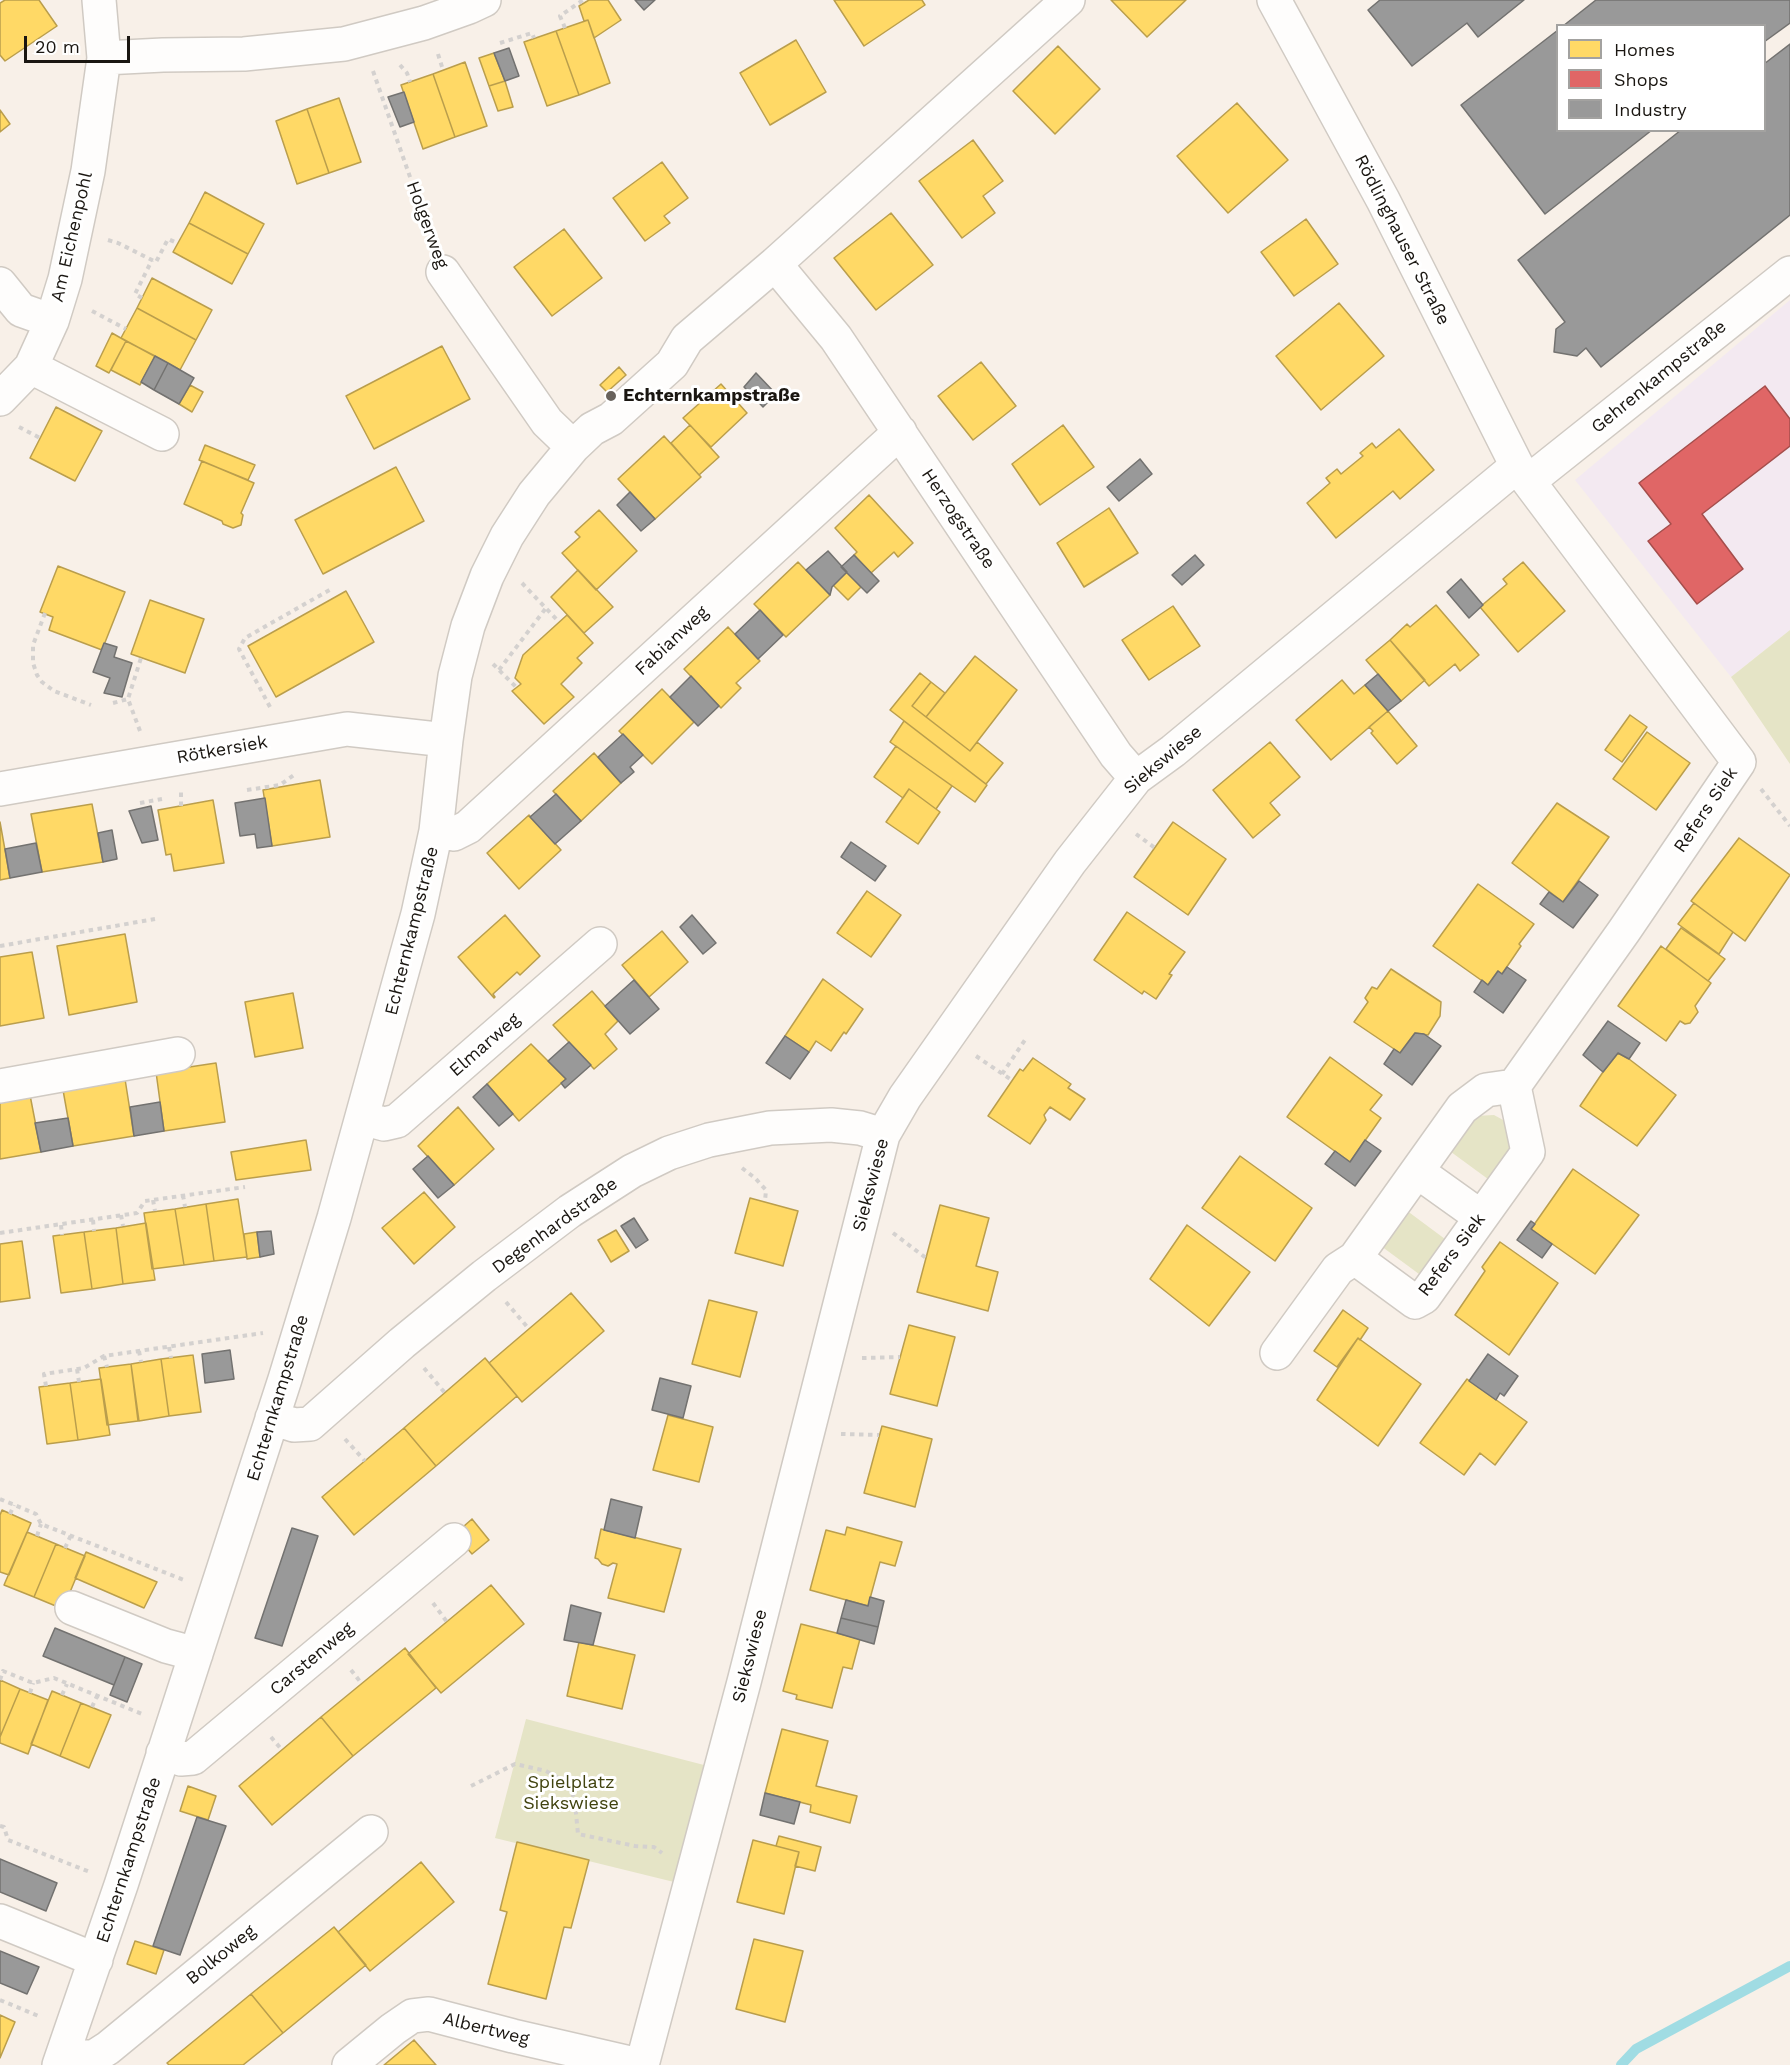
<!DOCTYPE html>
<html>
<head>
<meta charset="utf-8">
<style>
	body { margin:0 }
	#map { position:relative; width:1790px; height:2065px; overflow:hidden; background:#f8f0e8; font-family:"Work Sans",sans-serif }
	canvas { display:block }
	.legend { position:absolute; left:1556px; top:24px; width:210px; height:108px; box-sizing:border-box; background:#fff; border:2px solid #a3a2a0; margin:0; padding:8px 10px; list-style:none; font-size:18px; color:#1a1611 }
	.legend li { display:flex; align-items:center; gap:12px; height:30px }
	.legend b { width:30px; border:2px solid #a3a2a0 }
	.scale { position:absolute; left:24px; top:36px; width:106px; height:27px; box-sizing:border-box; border:3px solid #1a1611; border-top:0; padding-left:8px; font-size:18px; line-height:21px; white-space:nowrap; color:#1a1611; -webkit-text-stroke:4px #fff; paint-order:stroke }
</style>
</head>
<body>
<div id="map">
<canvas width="1790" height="2065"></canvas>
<ul class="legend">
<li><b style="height:16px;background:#ffd966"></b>Homes</li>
<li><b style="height:16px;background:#e06666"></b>Shops</li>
<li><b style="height:16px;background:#999"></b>Industry</li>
</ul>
<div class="scale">20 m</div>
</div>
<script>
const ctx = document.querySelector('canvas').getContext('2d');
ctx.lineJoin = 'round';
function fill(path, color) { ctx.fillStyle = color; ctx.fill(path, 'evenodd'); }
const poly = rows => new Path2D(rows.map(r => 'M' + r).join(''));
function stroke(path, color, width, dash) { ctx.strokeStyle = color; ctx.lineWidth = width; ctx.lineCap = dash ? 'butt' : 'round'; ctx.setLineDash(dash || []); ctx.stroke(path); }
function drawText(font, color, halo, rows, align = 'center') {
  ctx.font = font + ' "Work Sans",sans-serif'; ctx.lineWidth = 6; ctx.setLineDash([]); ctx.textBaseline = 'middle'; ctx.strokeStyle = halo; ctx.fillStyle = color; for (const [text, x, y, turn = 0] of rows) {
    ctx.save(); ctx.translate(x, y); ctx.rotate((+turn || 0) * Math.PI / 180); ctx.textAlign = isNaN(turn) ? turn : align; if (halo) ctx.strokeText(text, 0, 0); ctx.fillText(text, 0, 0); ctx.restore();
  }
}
const commercial = poly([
	[1790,300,1790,630,1731,677,1575,480]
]);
const green = poly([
	[1790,630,1790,764,1731,677],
	[1494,1115,1505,1121,1515,1143,1492,1182,1447,1149,1475,1116],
	[1404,1212,1410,1213,1445,1239,1447,1243,1423,1275,1419,1274,1381,1246],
	[526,1719,704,1765,674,1882,495,1838]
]);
const homes = poly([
	[5,0,39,0,57,26,5,61,0,55,0,3,5,0],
	[589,0,608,0,621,20,594,38,588,20,584,21,579,6,589,0],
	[834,0,922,0,925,5,864,46,834,0],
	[1111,0,1186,0,1147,37,1111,0],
	[588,20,610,83,579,95,556,31,588,20],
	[556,31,579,95,547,106,524,42,556,31],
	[796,40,826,92,770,125,740,73,796,40],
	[1058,46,1100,89,1055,134,1013,91,1058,46],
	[494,53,505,81,489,86,479,58,494,53],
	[465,62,487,126,455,137,433,74,465,62],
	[433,74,455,137,423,149,401,85,433,74],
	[505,81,513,107,498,111,489,86,505,81],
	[339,98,361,162,329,173,307,109,339,98],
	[1237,103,1288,160,1228,213,1177,156,1237,103],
	[307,109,329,173,297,184,276,121,307,109],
	[0,110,10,124,0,132,0,110],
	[973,140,1003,181,983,196,995,213,962,238,919,181,973,140],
	[662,162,688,198,664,216,670,223,645,241,613,198,662,162],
	[205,192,264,224,248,254,189,223,205,192],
	[891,213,933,265,876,310,834,258,891,213],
	[1306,219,1338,264,1294,296,1261,252,1306,219],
	[189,223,248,254,232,284,173,252,189,223],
	[564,229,602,278,552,316,514,267,564,229],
	[152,278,212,310,196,340,137,308,152,278],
	[1339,303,1384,356,1321,410,1276,356,1339,303],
	[137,308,196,340,180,370,121,338,137,308],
	[112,333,126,341,109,373,96,366,112,333],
	[126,341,155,356,140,385,111,370,126,341],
	[442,346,470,399,374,449,346,396,442,346],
	[981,362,1016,406,973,440,938,396,981,362],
	[619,367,626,375,607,392,600,385,619,367],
	[721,384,747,413,711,447,683,418,721,384],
	[190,385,203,392,192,412,179,404,190,385],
	[56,407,102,431,75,481,30,458,56,407],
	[690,425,719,457,699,475,671,443,690,425],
	[1063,425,1094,467,1040,505,1012,464,1063,425],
	[1399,429,1434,470,1400,499,1393,491,1336,538,1307,503,1330,483,1326,478,1337,469,1341,474,1363,456,1360,453,1372,443,1376,448,1399,429],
	[664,436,701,477,655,519,618,479,664,436],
	[205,445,255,465,248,480,199,460,205,445],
	[202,461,254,483,241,513,243,515,241,525,233,528,223,524,222,521,184,504,202,461],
	[396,467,424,521,323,574,295,520,396,467],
	[869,495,913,543,898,557,894,552,871,573,854,555,857,552,835,528,869,495],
	[1109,508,1138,553,1084,587,1057,543,1109,508],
	[599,510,637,551,596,590,562,553,580,537,575,532,599,510],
	[798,562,830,595,786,637,754,604,798,562],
	[1523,562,1565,611,1518,652,1480,607,1507,584,1503,579,1523,562],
	[58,566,125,592,102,650,49,630,53,617,40,612,58,566],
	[578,570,613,607,584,633,551,597,578,570],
	[847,572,861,587,848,600,833,585,847,572],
	[346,591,374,642,276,697,248,646,346,591],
	[150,600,204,619,185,673,131,654,150,600],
	[1436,605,1479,655,1460,671,1455,664,1429,686,1390,640,1407,624,1410,627,1436,605],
	[1173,606,1200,646,1149,680,1122,640,1173,606],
	[567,615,593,643,577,658,582,663,561,684,574,697,544,724,512,691,521,684,515,678,523,655,567,615],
	[728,627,760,661,736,683,741,688,721,708,684,669,728,627],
	[1390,640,1425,680,1401,701,1366,660,1390,640],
	[975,656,1017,690,970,751,926,717,975,656],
	[920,673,931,682,912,706,970,751,977,742,1003,763,986,784,890,710,920,673],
	[1342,680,1354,694,1365,685,1388,711,1331,760,1296,720,1342,680],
	[931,682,945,693,926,717,912,706,931,682],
	[662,689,694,722,652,764,619,731,662,689],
	[1388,711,1417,746,1397,764,1371,733,1373,731,1369,727,1388,711],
	[1630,715,1647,727,1622,762,1605,750,1630,715],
	[904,721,987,785,975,802,890,742,904,721],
	[1647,732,1690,763,1656,810,1613,779,1647,732],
	[1270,742,1300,777,1270,803,1280,815,1253,838,1213,790,1270,742],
	[896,746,952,786,936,809,909,789,903,798,874,777,896,746],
	[594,753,621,783,581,821,553,791,594,753],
	[320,780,330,837,272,846,263,790,320,780],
	[909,789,940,812,918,844,886,822,909,789],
	[213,800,224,863,174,871,171,854,166,855,158,810,213,800],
	[1557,803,1609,837,1563,902,1512,863,1557,803],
	[92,804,103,862,42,872,31,814,92,804],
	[529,815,561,850,519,889,487,853,529,815],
	[0,822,10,878,0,880,0,822],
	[1173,822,1226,859,1188,915,1134,877,1173,822],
	[1739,838,1790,875,1745,941,1691,901,1739,838],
	[1478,884,1534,924,1519,944,1521,946,1502,974,1498,971,1488,985,1433,946,1478,884],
	[867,891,901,915,871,957,837,933,867,891],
	[1694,903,1733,932,1719,954,1678,924,1694,903],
	[1127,912,1185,952,1169,974,1172,975,1156,999,1144,991,1142,994,1094,960,1127,912],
	[505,915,540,956,520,975,517,972,493,994,495,997,494,998,458,957,505,915],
	[1681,928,1725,959,1708,981,1666,949,1681,928],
	[662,931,688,962,649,997,622,965,662,931],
	[125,934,137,1002,69,1015,57,946,125,934],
	[1661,946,1711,983,1695,1006,1698,1012,1690,1023,1685,1024,1680,1021,1666,1041,1618,1006,1661,946],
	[32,952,44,1018,0,1026,0,957,32,952],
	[1391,969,1441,1002,1440,1016,1428,1035,1415,1033,1400,1053,1354,1022,1368,1002,1365,998,1372,987,1377,989,1391,969],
	[823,979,863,1009,846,1034,844,1032,831,1051,816,1041,809,1052,785,1036,823,979],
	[592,991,618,1021,605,1034,617,1049,594,1069,553,1025,592,991],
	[293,993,303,1048,255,1057,245,1002,293,993],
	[531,1044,566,1079,519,1121,487,1084,531,1044],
	[1618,1053,1629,1059,1676,1095,1637,1146,1580,1106,1603,1072,1618,1053],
	[1330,1057,1382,1095,1370,1110,1381,1118,1350,1162,1287,1117,1330,1057],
	[1033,1058,1071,1084,1068,1088,1085,1099,1070,1120,1050,1107,1044,1115,1046,1120,1030,1144,988,1116,1020,1069,1023,1071,1033,1058],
	[216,1063,225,1122,164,1131,156,1072,216,1063],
	[125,1079,134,1136,73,1146,63,1090,125,1079],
	[30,1095,41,1152,0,1159,0,1101,30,1095],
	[458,1107,494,1149,454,1185,418,1146,458,1107],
	[306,1140,311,1170,236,1180,231,1152,306,1140],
	[1240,1156,1312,1208,1275,1261,1202,1208,1240,1156],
	[1573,1169,1639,1215,1595,1274,1531,1229,1573,1169],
	[424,1192,455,1227,414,1264,382,1228,424,1192],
	[750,1198,798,1211,783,1266,735,1253,750,1198],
	[238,1199,247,1257,214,1261,206,1204,238,1199],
	[206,1204,214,1261,184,1265,175,1209,206,1204],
	[940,1205,989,1218,976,1266,998,1272,988,1311,917,1292,940,1205],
	[175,1209,184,1265,152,1269,144,1213,175,1209],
	[146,1223,155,1280,123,1284,116,1228,146,1223],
	[1187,1225,1250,1272,1209,1326,1150,1279,1187,1225],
	[116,1228,123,1284,92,1289,84,1232,116,1228],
	[616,1230,629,1251,611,1262,598,1240,616,1230],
	[84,1232,92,1289,61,1293,53,1236,84,1232],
	[257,1232,260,1257,247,1259,244,1234,257,1232],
	[22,1241,30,1298,0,1302,0,1244,22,1241],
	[1500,1242,1558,1283,1509,1355,1455,1315,1485,1271,1482,1267,1500,1242],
	[571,1293,604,1331,522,1402,489,1363,571,1293],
	[709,1300,757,1312,740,1377,692,1364,709,1300],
	[1343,1310,1368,1328,1360,1340,1358,1338,1337,1367,1314,1351,1343,1310],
	[909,1325,955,1337,937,1406,890,1394,909,1325],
	[1358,1338,1421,1384,1378,1446,1317,1400,1358,1338],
	[193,1355,201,1412,169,1416,161,1359,193,1355],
	[485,1358,517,1396,436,1466,404,1428,485,1358],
	[161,1359,169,1416,139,1421,131,1364,161,1359],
	[131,1364,138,1421,107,1425,99,1368,131,1364],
	[101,1379,110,1435,78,1440,70,1383,101,1379],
	[1467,1379,1527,1422,1495,1465,1480,1453,1464,1475,1420,1443,1467,1379],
	[70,1383,78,1440,47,1444,39,1387,70,1383],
	[668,1415,713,1427,699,1482,653,1470,668,1415],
	[882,1426,932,1439,915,1507,864,1493,882,1426],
	[404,1428,436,1466,354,1535,322,1497,404,1428],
	[2,1510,31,1523,9,1575,0,1572,0,1515,2,1510],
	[472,1519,489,1540,472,1554,455,1534,472,1519],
	[847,1527,902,1542,895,1566,880,1562,868,1606,810,1590,826,1530,845,1535,847,1527],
	[601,1529,681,1549,664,1612,608,1598,617,1564,613,1563,608,1566,602,1564,598,1559,595,1558,601,1529],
	[27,1532,56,1544,34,1597,4,1585,27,1532],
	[56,1544,85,1556,63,1609,34,1597,56,1544],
	[86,1552,157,1582,144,1608,75,1578,86,1552],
	[491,1585,524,1624,441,1693,408,1654,491,1585],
	[801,1624,860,1639,852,1669,843,1667,832,1708,796,1699,797,1695,783,1691,801,1624],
	[579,1642,635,1655,622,1709,567,1696,579,1642],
	[405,1648,436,1688,353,1756,321,1717,405,1648],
	[0,1680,20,1689,0,1737,0,1680],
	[20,1689,48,1700,28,1754,0,1743,0,1737,20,1689],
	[52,1691,81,1703,60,1756,31,1744,52,1691],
	[81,1703,111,1715,89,1768,60,1756,81,1703],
	[321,1717,353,1756,272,1825,239,1786,321,1717],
	[782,1729,828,1741,816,1786,857,1796,850,1823,810,1812,811,1805,765,1793,782,1729],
	[188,1786,216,1796,208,1820,180,1811,188,1786],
	[779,1836,821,1847,815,1871,795,1866,799,1852,776,1846,779,1836],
	[753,1840,799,1852,784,1914,737,1902,753,1840],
	[517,1842,589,1860,571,1928,564,1927,546,1999,488,1984,507,1912,500,1910,517,1842],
	[421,1862,454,1902,370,1971,338,1932,421,1862],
	[334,1927,366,1965,283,2033,251,1994,334,1927],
	[754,1939,803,1951,785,2022,736,2009,754,1939],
	[135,1941,164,1950,156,1974,127,1964,135,1941],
	[251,1994,283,2033,243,2065,169,2065,167,2063,251,1994],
	[0,2015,15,2022,0,2058,0,2015],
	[414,2040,436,2065,384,2065,414,2040]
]);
const shops = poly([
	[1765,386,1790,419,1790,446,1702,514,1743,569,1697,604,1648,541,1671,524,1639,483,1765,386]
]);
const industry = poly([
	[635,0,655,0,644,10,635,0],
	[1380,0,1524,0,1478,37,1467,23,1412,66,1368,10,1380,0],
	[1596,0,1790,0,1790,23,1764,42,1764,26,1563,26,1596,0],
	[1558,30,1558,130,1652,130,1545,214,1461,105,1558,30],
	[1790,44,1790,215,1601,367,1586,348,1577,356,1554,352,1556,329,1565,322,1518,260,1681,130,1764,130,1764,64,1790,44],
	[509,48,519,76,505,81,494,53,509,48],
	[404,92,414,122,400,127,388,97,404,92],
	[155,356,168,363,154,390,141,382,155,356],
	[168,363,194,378,179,404,154,390,168,363],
	[756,373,776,394,763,407,744,387,756,373],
	[1140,459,1152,474,1119,501,1107,487,1140,459],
	[630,492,655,519,641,531,617,505,630,492],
	[828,551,847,572,832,587,830,595,806,570,828,551],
	[854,555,879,581,867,593,841,567,854,555],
	[1195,555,1204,565,1182,585,1172,575,1195,555],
	[1461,579,1483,605,1469,618,1447,592,1461,579],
	[760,610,783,635,758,659,735,634,760,610],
	[104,643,117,647,114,657,132,663,122,697,104,693,110,678,93,672,104,643],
	[1378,674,1401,701,1388,711,1365,685,1378,674],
	[691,676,719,706,698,726,670,697,691,676],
	[623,734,643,755,630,767,634,772,621,783,598,757,623,734],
	[556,794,581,821,555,844,530,817,556,794],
	[265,798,272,846,257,848,255,834,240,836,235,803,265,798],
	[151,806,158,840,142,843,129,811,151,806],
	[112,830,117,859,103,862,98,833,112,830],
	[851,842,886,866,875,881,841,857,851,842],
	[36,843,42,872,10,878,5,849,36,843],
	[1579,881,1598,895,1573,928,1540,904,1549,892,1563,902,1579,881],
	[692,915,716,943,703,954,680,927,692,915],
	[1507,967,1526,980,1503,1013,1474,992,1482,980,1488,985,1498,971,1502,974,1507,967],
	[634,980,659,1009,630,1034,605,1006,634,980],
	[1608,1021,1640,1043,1629,1059,1618,1053,1603,1072,1583,1055,1608,1021],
	[1415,1033,1424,1034,1441,1046,1412,1085,1384,1064,1394,1049,1400,1053,1415,1033],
	[785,1036,809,1052,790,1079,766,1063,785,1036],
	[569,1042,591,1065,565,1088,561,1083,566,1079,548,1061,569,1042],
	[487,1084,513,1114,499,1126,473,1097,487,1084],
	[160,1102,164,1131,134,1136,130,1107,160,1102],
	[68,1118,73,1146,41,1152,35,1123,68,1118],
	[1365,1140,1381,1151,1355,1186,1325,1164,1335,1151,1350,1162,1365,1140],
	[428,1156,454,1185,438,1198,413,1169,428,1156],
	[634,1218,648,1240,636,1248,621,1226,634,1218],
	[1531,1221,1535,1224,1531,1229,1552,1244,1542,1258,1517,1240,1531,1221],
	[271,1231,274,1254,260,1257,257,1232,271,1231],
	[230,1350,234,1379,205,1383,202,1354,230,1350],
	[1488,1354,1518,1376,1504,1396,1500,1393,1496,1400,1469,1381,1488,1354],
	[660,1378,691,1386,683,1418,652,1410,660,1378],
	[611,1499,642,1507,635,1538,604,1530,611,1499],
	[292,1528,318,1536,282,1646,255,1638,292,1528],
	[870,1597,884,1601,878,1627,841,1618,846,1600,868,1606,870,1597],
	[571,1605,601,1613,593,1645,564,1640,571,1605],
	[841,1618,878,1627,874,1644,837,1633,841,1618],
	[55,1628,125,1657,114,1685,43,1656,55,1628],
	[125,1657,142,1664,127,1702,110,1695,125,1657],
	[765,1793,800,1802,794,1824,760,1815,765,1793],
	[197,1817,226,1826,180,1955,153,1946,197,1817],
	[0,1859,57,1883,46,1911,0,1892,0,1859],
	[0,1951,39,1967,27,1994,0,1983,0,1951]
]);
const stream = poly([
	[1621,2065,1636,2049,1790,1966]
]);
const path = poly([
	[565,28,560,16,583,0],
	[500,43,532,33,534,38],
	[438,54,443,70],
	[400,65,407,73,410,82],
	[373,71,432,240],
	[108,240,118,243,156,262,168,239,177,243],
	[142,298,135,294,152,260],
	[92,311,126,329],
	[19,427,40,438],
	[522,583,559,622],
	[45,613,33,645,33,663,37,675,42,682,54,691,91,705],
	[493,664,516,687],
	[499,670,546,608],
	[113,703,128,699],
	[270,707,239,649,245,638,333,588],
	[140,731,128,699,141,658],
	[1761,789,1790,826],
	[247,790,280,785,294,775],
	[140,803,162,799],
	[181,806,181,791],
	[1136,834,1155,848],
	[0,946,155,919],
	[976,1056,1013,1081],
	[1002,1074,1027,1037],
	[742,1168,755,1178,766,1190,765,1201],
	[183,1195,185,1207],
	[153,1200,155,1211],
	[121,1215,123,1226],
	[93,1220,94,1231],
	[61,1225,62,1235],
	[0,1233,137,1213,145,1201,245,1187],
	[893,1233,926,1258],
	[506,1302,529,1329],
	[169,1347,171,1358],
	[139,1351,141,1362],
	[104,1356,107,1367],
	[862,1358,900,1357],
	[424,1368,445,1393],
	[77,1369,79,1382],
	[46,1386,44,1374,84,1368,104,1356,263,1333],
	[841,1434,879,1435],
	[345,1439,365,1461],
	[0,1499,36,1514,41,1524,184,1580],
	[10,1514,14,1505],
	[37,1536,41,1524],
	[65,1548,71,1535],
	[433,1603,447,1622],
	[351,1670,362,1684],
	[0,1680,3,1671,33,1683,54,1678,142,1714],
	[30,1693,33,1683],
	[62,1695,67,1684],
	[92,1707,97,1696],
	[271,1737,282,1750],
	[471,1786,515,1764,546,1771,570,1784,575,1803,578,1834,635,1846,654,1847,662,1853],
	[0,1826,4,1827,8,1840,90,1872],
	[0,2000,41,2017]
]);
const minor = poly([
	[1274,0,1383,200,1517,466,1739,762,1624,931,1514,1086],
	[104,58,163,55,244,54,344,44,424,23,469,7,484,0],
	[775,264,836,338,1116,755,1136,778],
	[443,272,547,422,573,447],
	[0,284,21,310,52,321],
	[31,367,162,434],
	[0,399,31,367,52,321,65,279,88,171,104,58,99,0],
	[1529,481,1790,273],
	[0,789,347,729,446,740],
	[436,831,454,834,468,827,900,432],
	[0,1086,178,1054],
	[1514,1086,1528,1152,1424,1297,1415,1302,1355,1258,1462,1108,1486,1090,1514,1086],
	[362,1118,384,1124,397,1121,600,944],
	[1418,1172,1481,1217],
	[1277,1353,1338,1269,1355,1258],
	[272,1418,294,1425,310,1424,402,1343,484,1276,570,1211,632,1171,669,1153,709,1140,770,1128,831,1125,860,1128,883,1135],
	[72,1608,166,1646,196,1654],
	[163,1753,181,1759,193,1758,454,1540],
	[0,1921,96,1960],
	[63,2054,82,2057,94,2057,108,2048,371,1832],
	[59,2065,121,1885,285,1379,334,1218,418,914,436,831,446,740,455,676,468,626,487,576,507,536,534,494,573,447,592,429,611,419,672,364,687,339,775,264,1068,0],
	[349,2065,393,2029,412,2016,429,2014,513,2036,639,2065],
	[642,2065,744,1682,883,1135,905,1097,1070,862,1136,778,1173,751,1517,466]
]);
const markers = [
	[611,396,6,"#68625c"]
];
const streetNames = [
	["Holgerweg",427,225,70],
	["Am Eichenpohl",72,237,-77],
	["Rödlinghauser Straße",1402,240,63],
	["Gehrenkampstraße",1659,377,-39],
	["Herzogstraße",958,519,56],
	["Fabianweg",672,641,-43],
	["Rötkersiek",222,750,-10],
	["Siekswiese",1163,760,-40],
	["Refers Siek",1706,810,-56],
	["Echternkampstraße",412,931,-76],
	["Elmarweg",485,1045,-41],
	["Siekswiese",871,1185,-75],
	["Degenhardstraße",555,1226,-36],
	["Refers Siek",1452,1255,-53],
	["Echternkampstraße",278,1398,-73],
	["Siekswiese",750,1656,-76],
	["Carstenweg",312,1659,-40],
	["Echternkampstraße",129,1860,-72],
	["Bolkoweg",221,1955,-39],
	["Albertweg",486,2029,14]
];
const poiNames = [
	["Echternkampstraße",623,396]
];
const parkNames = [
	["Spielplatz",571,1783],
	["Siekswiese",571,1804]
];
fill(commercial, '#f3e9f1');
fill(green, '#e5e4c6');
fill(homes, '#ffd966');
stroke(homes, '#ba9e4c', 1.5);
fill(shops, '#e06666');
stroke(shops, '#a54e4c', 1.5);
fill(industry, '#999');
stroke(industry, '#737270', 1.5);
stroke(stream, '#a0dce3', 10);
stroke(minor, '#d0cac3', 36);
stroke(path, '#d4d1cf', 4, [4.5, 4.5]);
stroke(minor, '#fefdfc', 33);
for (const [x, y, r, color] of markers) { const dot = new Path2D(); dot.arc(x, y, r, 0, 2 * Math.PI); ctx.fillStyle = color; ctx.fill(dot); stroke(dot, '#fff', 2); }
drawText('18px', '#1a1611', '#fff', streetNames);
drawText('bold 18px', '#1a1611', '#fff', poiNames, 'left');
drawText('18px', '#41430f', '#fff', parkNames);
</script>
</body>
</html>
